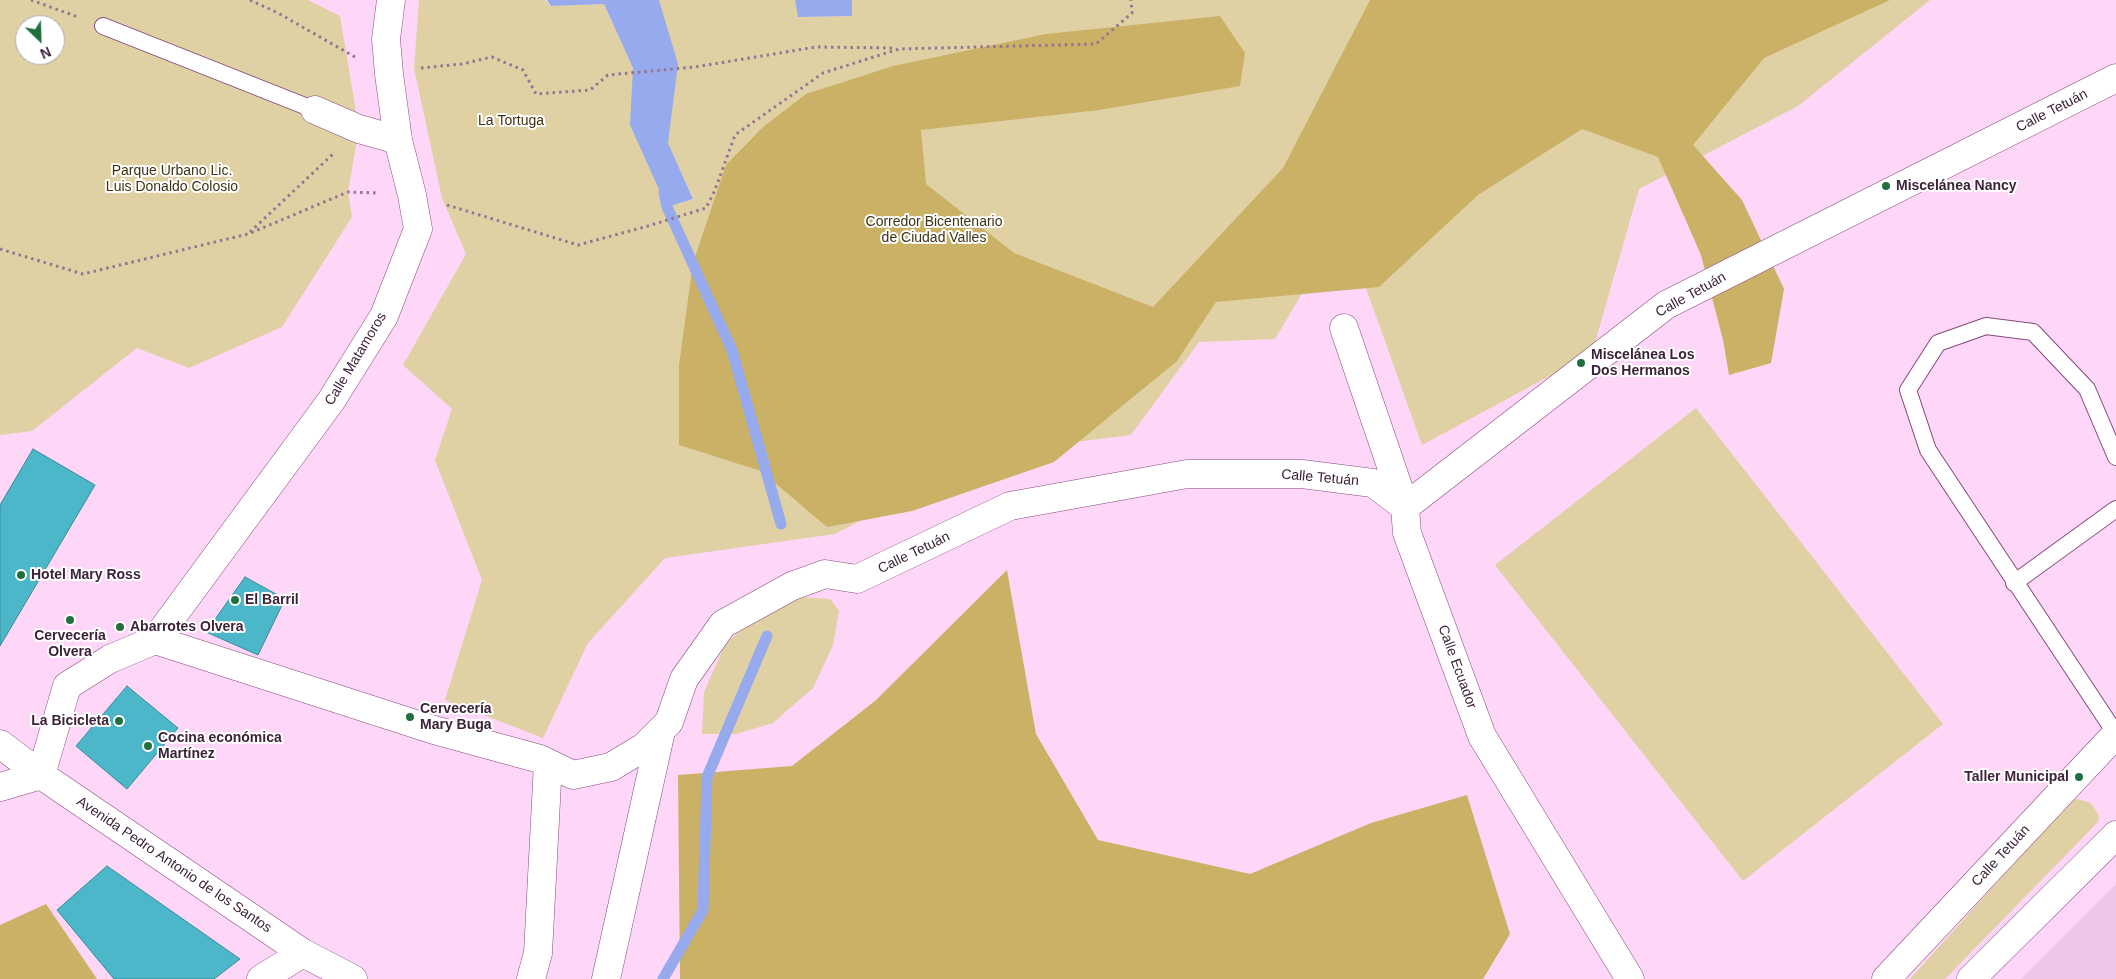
<!DOCTYPE html>
<html>
<head>
<meta charset="utf-8">
<style>
	body { margin:0 }
	#map { position:relative; width:2116px; height:979px; overflow:hidden; background:#fed6f7; font-family:Arial,sans-serif }
	canvas { display:block }
	.north { position:absolute; left:15px; top:15px; width:50px; height:50px; box-sizing:border-box; background:#fff; border:1px solid #b1a7b0; border-radius:50%; rotate:156deg; font-size:14px; font-weight:700; line-height:20px; text-align:center; color:#3c2339 }
	.north::after { content:''; display:block; margin:auto; width:18px; height:22px; background:#226f3e; clip-path:polygon(50% 0,100% 100%,50% 72%,0 100%) }
</style>
</head>
<body>
<div id="map">
<canvas width="2116" height="979"></canvas>
<div class="north">N</div>
</div>
<script>
const ctx = document.querySelector('canvas').getContext('2d');
ctx.lineJoin = 'round';
function fill(path, color) { ctx.fillStyle = color; ctx.fill(path, 'evenodd'); }
const poly = rows => new Path2D(rows.map(r => 'M' + r).join(''));
function stroke(path, color, width, dash) { ctx.strokeStyle = color; ctx.lineWidth = width; ctx.lineCap = dash ? 'butt' : 'round'; ctx.setLineDash(dash || []); ctx.stroke(path); }
function drawText(font, color, halo, rows, align = 'center') {
  ctx.font = font + ' Arial,sans-serif'; ctx.lineWidth = 4; ctx.setLineDash([]); ctx.textBaseline = 'middle'; ctx.strokeStyle = halo; ctx.fillStyle = color; for (const [text, x, y, turn = 0] of rows) {
    ctx.save(); ctx.translate(x, y); ctx.rotate((+turn || 0) * Math.PI / 180); ctx.textAlign = isNaN(turn) ? turn : align; if (halo) ctx.strokeText(text, 0, 0); ctx.fillText(text, 0, 0); ctx.restore();
  }
}
const built = poly([
	[2116,884,2116,979,2021,979]
]);
const green = poly([
	[0,0,308,0,340,16,359,129,348,192,352,217,282,327,189,368,137,348,32,431,0,435],
	[25,25,55,25,55,55,25,55],
	[419,0,545,0,551,6,604,4,633,68,667,207,693,199,668,143,656,0,795,0,799,17,851,16,852,0,1930,0,1798,106,1639,189,1592,353,1422,445,1356,260,1313,275,1275,339,1199,342,1131,435,989,453,835,534,665,558,588,643,543,738,445,700,482,580,435,460,452,409,403,365,466,254,442,198,414,68],
	[1696,408,1943,724,1743,881,1495,565],
	[800,597,830,599,839,611,833,645,813,688,773,723,736,734,702,734,704,692,725,645,753,618],
	[2077,799,2091,803,2099,816,2098,822,1945,979,1910,979,2071,800]
]);
const forest = poly([
	[1370,0,1890,0,1764,58,1693,145,1742,200,1784,289,1771,363,1729,375,1723,340,1701,255,1658,157,1582,129,1478,195,1379,287,1216,302,1177,361,1054,462,912,511,827,527,761,471,679,445,679,365,693,263,726,165,763,127,806,94,893,66,1046,34,1220,16,1245,53,1240,86,1099,110,921,130,926,184,1014,253,1153,307,1283,168],
	[1007,570,1036,734,1098,840,1250,874,1371,823,1467,795,1510,934,1483,979,680,979,678,775,792,766,875,701],
	[46,904,97,979,0,979,0,925]
]);
const water = poly([
	[547,0,659,0,678,64,668,143,693,199,667,207,630,125,633,68,604,4,551,6],
	[795,0,852,0,852,16,798,17]
]);
const stream = poly([
	[664,192,667,207,732,350,781,524],
	[663,979,703,910,707,777,767,636]
]);
const building = poly([
	[33,449,95,485,0,646,0,505,33,449],
	[245,577,285,599,258,655,206,632,245,577],
	[127,686,178,728,127,789,76,746,127,686],
	[107,866,240,959,214,979,114,979,57,910,107,866]
]);
const path = poly([
	[31,0,78,17],
	[250,0,278,13,355,57],
	[421,68,462,64,492,57,523,70,536,94,590,90,608,75,695,67,816,47,895,48],
	[447,205,578,245,648,226,706,208,715,190,735,135,823,73,899,49,1096,44,1132,13,1131,0],
	[250,232,333,154],
	[0,249,83,274,248,234,348,192,378,193]
]);
const lane = poly([
	[103,26,315,110],
	[2116,457,2087,389,2033,332,1986,326,1938,343,1908,390,1928,450,2116,734],
	[2014,583,2116,509]
]);
const street = poly([
	[315,110,359,129,398,140],
	[1344,328,1405,507,1407,533,1482,736,1630,979],
	[155,640,434,730,540,759,573,775,611,767,644,747,669,722,684,679,723,624,792,586,825,574,857,579,1010,506,1187,474,1302,474,1373,483,1405,507,1666,305,2116,78],
	[0,787,41,775],
	[261,979,303,953],
	[531,979,538,953,548,763],
	[606,979,661,731],
	[1886,979,2116,734],
	[1971,979,2116,835]
]);
const secondary = poly([
	[0,744,41,775,303,953,353,979],
	[41,775,67,686,110,659,155,640,331,401,384,316,418,229,412,195,398,140,389,74,386,39,391,0]
]);
const markers = [
	[1886,186,5,"#226f3e"],
	[1581,363,5,"#226f3e"],
	[21,575,5,"#226f3e"],
	[235,600,5,"#226f3e"],
	[70,620,5,"#226f3e"],
	[120,627,5,"#226f3e"],
	[410,717,5,"#226f3e"],
	[119,721,5,"#226f3e"],
	[148,746,5,"#226f3e"],
	[2079,777,5,"#226f3e"]
];
const streetNames = [
	["Calle Tetuán",2052,111,-27],
	["Calle Tetuán",1691,295,-29],
	["Calle Matamoros",356,359,-59],
	["Calle Tetuán",1320,478,5],
	["Calle Tetuán",914,553,-26],
	["Calle Ecuador",1457,667,70],
	["Calle Tetuán",2001,856,-47],
	["Avenida Pedro Antonio de los Santos",174,865,34]
];
const parkNames = [
	["La Tortuga",511,121],
	["Parque Urbano Lic.",172,171],
	["Luis Donaldo Colosio",172,187],
	["Corredor Bicentenario",934,222],
	["de Ciudad Valles",934,238]
];
const poiNames = [
	["Miscelánea Nancy",1896,186],
	["Miscelánea Los",1591,355],
	["Dos Hermanos",1591,371],
	["Hotel Mary Ross",31,575],
	["El Barril",245,600],
	["Abarrotes Olvera",130,627],
	["Cervecería",70,636,"center"],
	["Olvera",70,652,"center"],
	["Cervecería",420,709],
	["Mary Buga",420,725],
	["La Bicicleta",109,721,"right"],
	["Cocina económica",158,738],
	["Martínez",158,754],
	["Taller Municipal",2069,777,"right"]
];
fill(built, '#f0c5ea');
fill(green, '#e0d1a4');
fill(forest, '#cab166');
fill(water, '#97aaed');
stroke(stream, '#97aaed', 11);
fill(building, '#4db7ca');
stroke(building, '#368b9b', 1);
stroke(lane, '#854a7d', 18);
stroke(street, '#854a7d', 29);
stroke(secondary, '#854a7d', 29);
stroke(path, '#957590', 3, [2.5, 4]);
stroke(lane, '#fff', 16);
stroke(street, '#fff', 28);
stroke(secondary, '#fff', 28);
for (const [x, y, r, color] of markers) { const dot = new Path2D(); dot.arc(x, y, r, 0, 2 * Math.PI); ctx.fillStyle = color; ctx.fill(dot); stroke(dot, '#fff', 2); }
drawText('14px', '#3c2339', '#fff', streetNames);
drawText('14px', '#3e3311', '#fff', parkNames);
drawText('bold 14px', '#3c2339', '#fff', poiNames, 'left');
</script>
</body>
</html>
